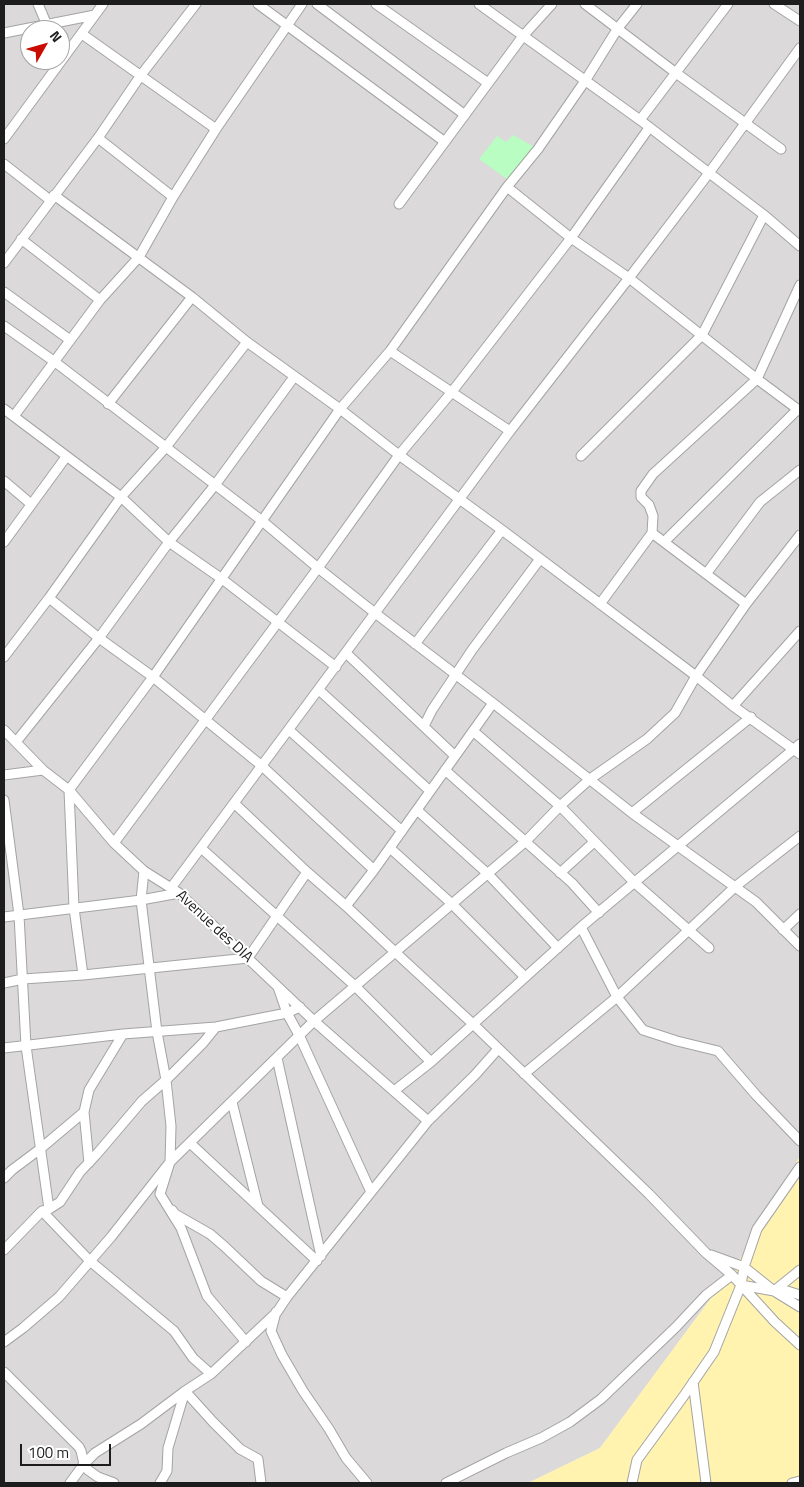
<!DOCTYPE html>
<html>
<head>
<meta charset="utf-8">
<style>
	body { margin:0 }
	#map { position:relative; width:804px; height:1487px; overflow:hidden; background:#efebe1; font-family:"Titillium Web",sans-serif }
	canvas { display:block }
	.frame { position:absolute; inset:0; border:5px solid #1d1d1d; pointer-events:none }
	.north { position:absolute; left:20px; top:20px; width:50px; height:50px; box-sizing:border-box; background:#fff; border:1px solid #a5a5a5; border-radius:50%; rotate:52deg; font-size:14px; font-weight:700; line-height:20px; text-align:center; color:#1d1d1d }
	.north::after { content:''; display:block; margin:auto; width:18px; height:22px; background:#c90b00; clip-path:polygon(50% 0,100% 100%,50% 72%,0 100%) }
	.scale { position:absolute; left:20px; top:1444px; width:91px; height:22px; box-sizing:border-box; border:2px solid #1d1d1d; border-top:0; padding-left:6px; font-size:15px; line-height:18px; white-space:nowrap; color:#1d1d1d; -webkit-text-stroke:4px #fff; paint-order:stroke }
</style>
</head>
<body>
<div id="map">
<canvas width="804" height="1487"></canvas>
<div class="frame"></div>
<div class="north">N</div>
<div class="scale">100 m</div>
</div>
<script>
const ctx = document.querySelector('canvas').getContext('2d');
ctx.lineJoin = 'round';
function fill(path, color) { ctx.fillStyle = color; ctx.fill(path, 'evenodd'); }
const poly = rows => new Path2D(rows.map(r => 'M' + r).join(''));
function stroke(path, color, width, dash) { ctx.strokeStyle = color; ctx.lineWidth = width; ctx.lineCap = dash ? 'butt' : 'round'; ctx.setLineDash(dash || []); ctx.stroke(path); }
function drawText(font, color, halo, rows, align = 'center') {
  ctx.font = font + ' "Titillium Web",sans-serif'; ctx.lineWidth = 4; ctx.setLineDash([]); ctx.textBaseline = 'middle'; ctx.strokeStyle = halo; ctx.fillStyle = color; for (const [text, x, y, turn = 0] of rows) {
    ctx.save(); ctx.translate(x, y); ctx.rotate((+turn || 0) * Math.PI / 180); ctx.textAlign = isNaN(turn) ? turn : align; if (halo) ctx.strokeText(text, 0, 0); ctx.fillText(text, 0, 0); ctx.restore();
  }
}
const residential = poly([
	[4,4,800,4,800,1156,742,1256,600,1448,528,1483,4,1483],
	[30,30,60,30,60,60,30,60]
]);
const sand = poly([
	[800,1156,800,1483,528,1483,600,1448,742,1256]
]);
const park = poly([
	[513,135,538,149,507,179,479,159,497,136,506,142]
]);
const minor = poly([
	[38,4,49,30],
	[258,4,445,142],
	[317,4,465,115],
	[376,4,488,83],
	[479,4,640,120,764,215,800,246],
	[585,4,676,73,781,149],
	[774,4,800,21],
	[4,33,95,15],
	[82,34,216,129],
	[640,120,728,4],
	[98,138,173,197],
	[4,139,103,4],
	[4,164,50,200],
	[507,187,571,238,629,278,757,379,800,411],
	[54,195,192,297,247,342,340,409,399,455,502,530,696,676,733,706,800,754],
	[399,204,523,36,552,4],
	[21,239,100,300],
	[4,263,98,138,141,75,196,4],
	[4,292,70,340],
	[4,326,55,362,261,520,318,568,375,613,493,703,632,813,756,902,800,946],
	[390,351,510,431],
	[108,404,192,297],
	[4,409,121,497,169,542,222,579,336,667],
	[14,416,100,300,139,257,173,197,216,129,302,4],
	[581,456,702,335,764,215],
	[4,481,31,504],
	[652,533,653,516,649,505,641,497,641,491,653,474,757,379,800,285],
	[4,542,66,457],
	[664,542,798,409],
	[706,574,760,502,800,470],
	[49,598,99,638,153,677,262,766,374,870],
	[600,604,652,533,746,604],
	[415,644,502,530],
	[346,653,455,756],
	[4,657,49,598,121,497,166,447,247,342],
	[319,690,430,791],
	[733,706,800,631],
	[424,726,432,710,472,650,540,559],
	[4,730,43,770,69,790,114,843,144,871,179,893,314,1021,428,1121],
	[289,730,402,831],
	[473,731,560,806,635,883,709,948],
	[16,742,99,638,169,542,215,485,294,377],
	[445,770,572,883,599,913],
	[4,775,43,770],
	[4,800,19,915,26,1046,49,1209,42,1211,4,1250],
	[234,803,307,872,346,906,395,952,473,1024,649,1194,706,1253,732,1275,775,1322,800,1345],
	[417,810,488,874,558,948],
	[632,813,751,717],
	[114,843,318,568,399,455,451,393,571,238,649,128],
	[201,848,355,986,431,1062],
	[390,848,452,904,525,977],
	[144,871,141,900,179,893],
	[560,873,594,842],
	[171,888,510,431,629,278,709,173,800,48],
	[346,906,374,870,493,703],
	[4,917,141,900,157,1032,166,1080,171,1126,170,1162,160,1194,181,1228,207,1296,246,1342],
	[581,927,617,997,643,1030,677,1041,718,1051,756,1095,800,1141],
	[783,930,800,914],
	[83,975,74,908,69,790,153,677,340,409,390,351,507,187,538,149,585,81,618,28,637,4],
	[4,983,23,979,83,975,248,958,307,872],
	[278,987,287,1013,299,1035,371,1192],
	[4,1048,123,1034,216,1027,287,1013,300,1007],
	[277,1058,321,1256],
	[524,1074,617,997,736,886,800,836],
	[394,1091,431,1062,581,927,800,744],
	[232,1102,258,1206],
	[84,1112,89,1163],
	[190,1143,317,1261],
	[4,1178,12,1170,40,1149,84,1112,89,1090,123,1034],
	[49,1209,60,1202,80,1172,96,1155,142,1101,166,1080,203,1043,216,1027],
	[172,1210,175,1214,210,1234,224,1246,261,1281,287,1297],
	[42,1211,90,1261,174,1331,193,1358,211,1374],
	[711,1255,744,1267,774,1291,800,1307],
	[741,1285,774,1291,784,1290,800,1295],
	[774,1291,800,1270],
	[276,1312,271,1331,282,1355,303,1391,329,1429,346,1458,367,1483],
	[4,1342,23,1328,59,1297,111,1237,170,1162,314,1021,526,841,560,806,590,779,647,739,675,713,696,676,746,604,800,535],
	[4,1372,79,1447,81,1451,84,1464,88,1470,98,1477,114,1483],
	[693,1382,706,1483],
	[185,1391,213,1422,240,1449,258,1459,261,1483],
	[70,1483,84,1464,95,1453,141,1424,185,1391,211,1374,277,1312,287,1297,428,1121,475,1075,498,1049],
	[160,1483,167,1471,168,1448,185,1391],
	[446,1483,506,1453,541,1438,570,1422,601,1399,676,1327,706,1295,732,1275],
	[632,1483,637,1460,683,1397,714,1352,741,1285,744,1267,757,1229,800,1167],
	[792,1483,800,1481]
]);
const streetNames = [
	["Avenue des DIA",214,927,43]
];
fill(residential, '#dbd9d9');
fill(sand, '#fff3af');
fill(park, '#bafdc3');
stroke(minor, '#a4a4a4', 11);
stroke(minor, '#fff', 9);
drawText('15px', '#1d1d1d', '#fff', streetNames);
</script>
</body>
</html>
